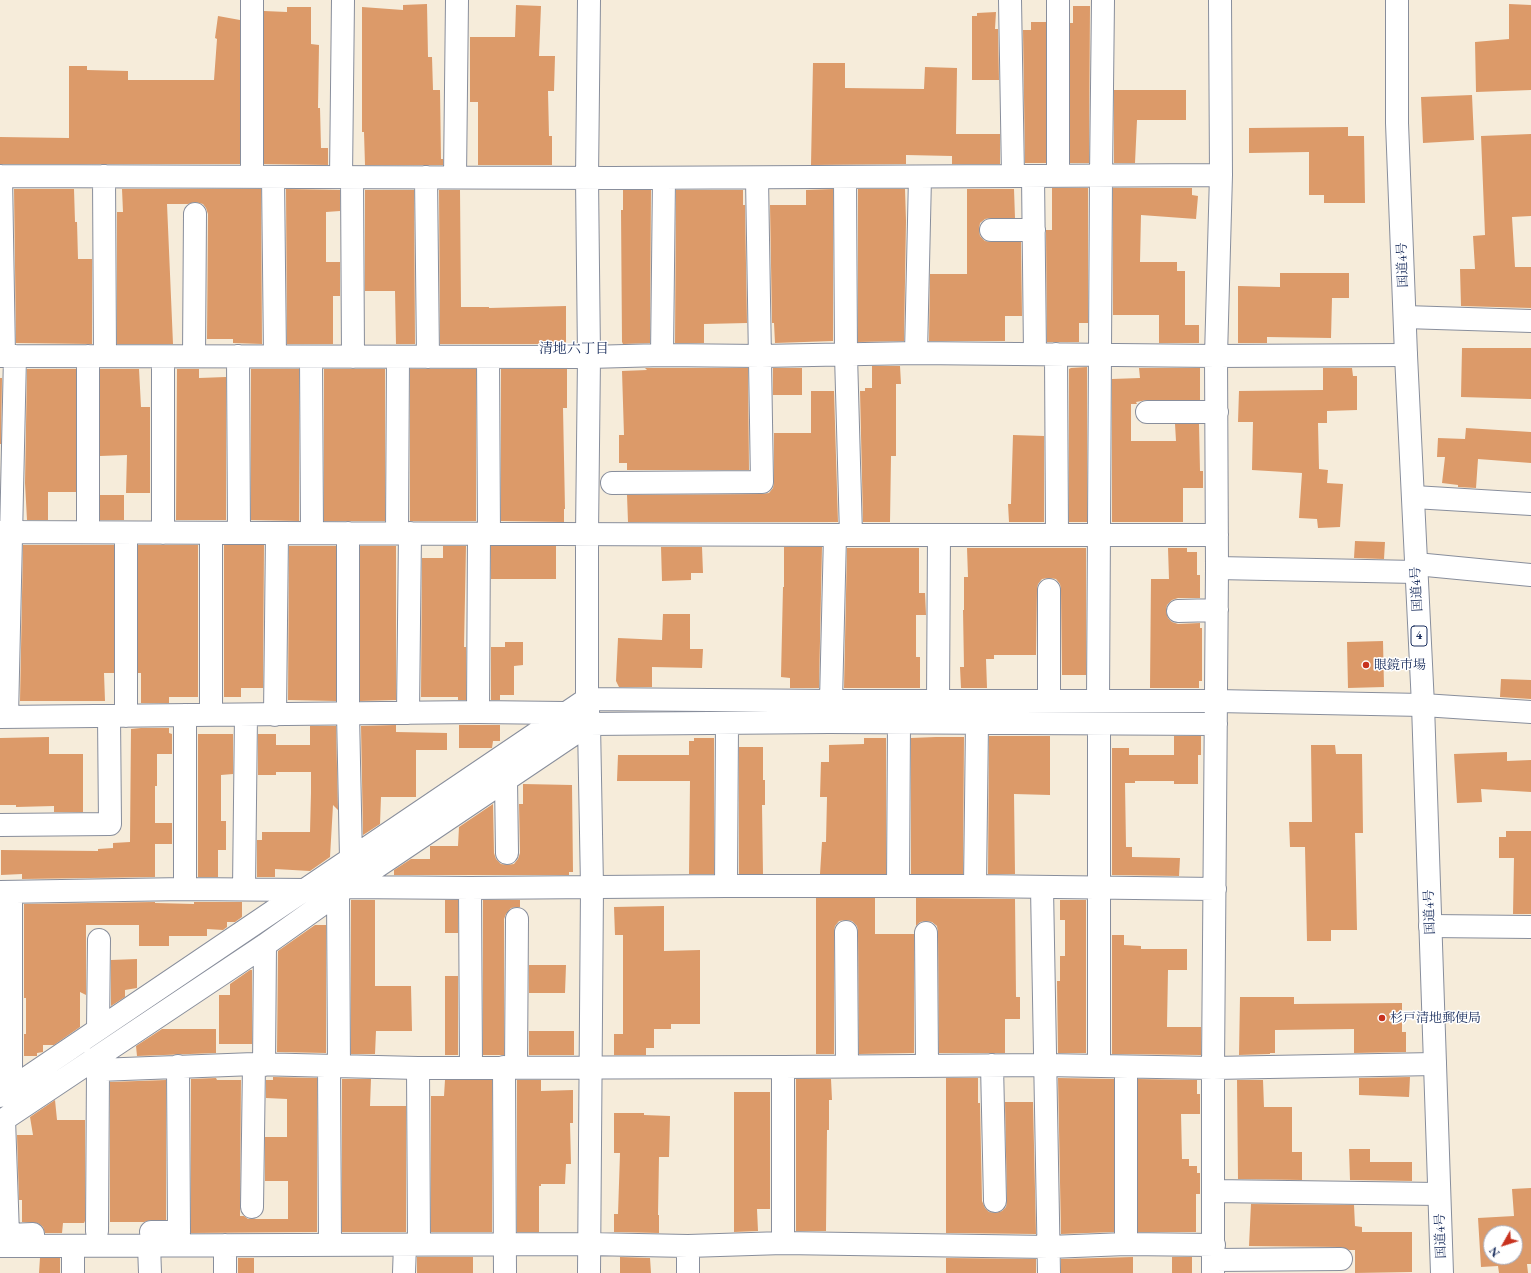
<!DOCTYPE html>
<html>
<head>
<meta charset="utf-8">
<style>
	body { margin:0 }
	#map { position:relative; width:1531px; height:1273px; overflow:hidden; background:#f6ecda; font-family:"EB Garamond",serif }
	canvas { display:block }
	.north { position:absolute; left:1483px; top:1225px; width:40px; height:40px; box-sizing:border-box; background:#fff; border:1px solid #a4acbf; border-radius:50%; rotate:231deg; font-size:11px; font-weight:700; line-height:16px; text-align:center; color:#1b2f5e }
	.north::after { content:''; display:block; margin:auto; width:14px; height:18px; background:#c8321e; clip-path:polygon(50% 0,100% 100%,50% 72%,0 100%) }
</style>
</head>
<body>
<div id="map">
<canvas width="1531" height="1273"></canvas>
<div class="north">N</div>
</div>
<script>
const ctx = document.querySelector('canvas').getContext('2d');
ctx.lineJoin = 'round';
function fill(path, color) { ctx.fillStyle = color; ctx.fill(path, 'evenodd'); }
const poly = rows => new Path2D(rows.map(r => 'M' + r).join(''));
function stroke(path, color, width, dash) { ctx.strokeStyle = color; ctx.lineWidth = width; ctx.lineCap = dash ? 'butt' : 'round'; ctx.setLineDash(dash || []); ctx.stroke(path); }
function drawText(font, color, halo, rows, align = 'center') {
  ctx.font = font + ' "EB Garamond","Noto Serif JP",serif'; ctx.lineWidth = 3; ctx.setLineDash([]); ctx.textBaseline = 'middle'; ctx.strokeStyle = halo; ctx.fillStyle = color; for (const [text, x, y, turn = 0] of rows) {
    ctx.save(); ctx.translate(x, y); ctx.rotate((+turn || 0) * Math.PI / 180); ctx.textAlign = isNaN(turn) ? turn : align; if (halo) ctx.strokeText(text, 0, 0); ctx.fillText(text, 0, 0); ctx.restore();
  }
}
const building = poly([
	[427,4,428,57,432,57,433,90,440,90,441,159,443,159,443,165,365,165,364,132,362,132,362,7,403,10,403,5],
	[1509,4,1531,5,1531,90,1476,92,1475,42,1509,39],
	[516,5,541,6,539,56,555,56,554,91,548,91,549,136,552,136,552,165,478,165,478,102,470,102,470,37,515,37],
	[1073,6,1090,6,1089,163,1070,163,1070,23,1073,23],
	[287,7,311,7,311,44,319,45,318,108,320,108,321,148,328,148,328,165,264,164,264,11,287,12],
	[996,12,995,29,998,29,999,80,972,80,972,16,977,16,977,13],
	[218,16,240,20,240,164,0,164,0,137,69,138,69,66,87,66,87,70,128,71,128,80,214,80,217,39,215,38],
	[1031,22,1046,22,1046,163,1025,163,1023,30,1031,30],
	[813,63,845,63,845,88,924,89,925,67,957,68,956,134,1000,134,1000,164,952,164,952,156,906,155,906,164,811,165],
	[1114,90,1186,90,1186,120,1137,120,1135,163,1114,163],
	[1472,95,1474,140,1423,143,1421,97],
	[1348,127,1348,136,1364,136,1365,203,1324,203,1324,195,1309,195,1309,152,1249,153,1249,128],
	[1531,134,1531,216,1512,217,1515,267,1531,267,1531,308,1461,306,1460,269,1475,269,1473,236,1485,235,1481,136],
	[1052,188,1088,188,1088,323,1079,323,1079,342,1047,342,1046,232,1046,230,1052,230],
	[1113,188,1192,188,1192,195,1198,196,1196,219,1141,215,1140,262,1177,262,1177,271,1185,271,1185,325,1199,325,1199,343,1159,343,1159,315,1113,315],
	[14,189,74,189,75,222,77,222,78,259,92,259,92,344,16,343],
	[122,189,261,189,262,344,233,343,233,339,207,339,208,214,206,208,203,204,195,202,188,204,167,204,173,344,117,344,117,212,123,212],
	[286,189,340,190,340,211,326,212,326,262,340,262,340,296,333,296,333,344,287,344],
	[833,189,833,341,775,343,774,323,772,323,770,205,806,205,806,190],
	[858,189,905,189,906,221,904,341,858,342],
	[967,189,1014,189,1015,218,991,218,985,219,980,223,979,230,980,236,985,241,991,242,1021,242,1022,316,1005,316,1005,341,929,341,930,274,967,274],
	[365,190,414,190,415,344,396,344,395,291,365,291],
	[439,190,460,190,461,307,489,307,489,308,566,306,566,344,440,344],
	[623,190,651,190,650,343,623,344,622,342,621,210,623,210],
	[676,190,743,190,743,205,745,205,747,323,704,324,704,343,675,343],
	[1280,273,1349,273,1349,298,1332,298,1331,338,1267,337,1267,343,1238,343,1238,286,1280,287],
	[1462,348,1531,348,1531,399,1461,397],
	[872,366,900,366,901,384,896,384,896,456,891,456,890,522,863,522,860,391,865,391,865,388,872,388],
	[1087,367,1087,522,1069,522,1069,369,1071,368],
	[645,368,748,368,749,470,627,470,627,463,619,463,619,435,624,435,622,371,647,370],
	[773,368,802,368,802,395,773,395],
	[1139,368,1200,368,1200,400,1147,400,1136,402,1137,404,1131,404,1131,441,1176,441,1175,424,1199,424,1200,471,1203,471,1203,488,1183,488,1183,522,1112,522,1112,379,1140,378],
	[1323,368,1352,368,1353,376,1357,376,1357,410,1327,411,1327,423,1318,423,1319,469,1328,470,1327,483,1343,484,1340,527,1318,528,1317,519,1299,518,1302,473,1252,470,1253,422,1238,422,1239,391,1323,390],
	[27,369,76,369,76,492,48,492,48,520,27,520,25,483],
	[100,369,139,369,141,407,150,407,150,493,126,493,127,455,100,456],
	[177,369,199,369,199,378,226,377,226,520,176,520],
	[251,369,299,369,299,521,251,520],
	[324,369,385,369,385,521,324,521],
	[410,369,476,369,476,521,410,521],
	[501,369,567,369,567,408,563,408,565,509,564,509,564,522,501,521],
	[0,378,2,378,1,444,0,444],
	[811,391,834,391,838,522,628,522,627,495,762,494,769,493,773,488,774,482,774,433,811,433],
	[1466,428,1531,432,1531,463,1478,459,1476,488,1458,487,1458,485,1442,483,1445,457,1437,457,1438,438,1465,439],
	[1013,435,1044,436,1044,522,1009,522,1008,504,1011,504],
	[100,495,124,495,124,520,100,520],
	[1355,541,1385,542,1384,559,1354,558],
	[23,545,114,545,114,673,104,673,105,701,20,701],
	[138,545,198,545,198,697,169,697,169,703,141,703,141,673,138,673],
	[224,545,264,545,263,688,241,688,241,697,224,697],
	[289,546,336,546,336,701,288,700],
	[360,546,396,546,396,700,360,701],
	[443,546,466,546,464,647,466,647,466,700,458,700,458,697,421,697,422,558,443,558],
	[491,546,556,546,556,579,491,579],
	[661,547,702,547,703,573,691,573,691,580,662,581],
	[784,547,822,547,819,688,790,688,790,678,781,677,783,587,784,587],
	[847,548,919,548,919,593,925,593,926,615,916,615,916,657,920,657,920,688,844,688],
	[967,548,1086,548,1086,675,1062,675,1061,590,1060,584,1056,579,1049,578,1042,579,1038,584,1037,590,1036,655,994,655,994,659,986,659,987,688,961,688,960,667,964,667,963,610,964,610,964,577,968,577],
	[1168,548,1187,548,1187,552,1197,552,1197,575,1200,575,1200,598,1178,598,1172,600,1167,605,1166,611,1168,618,1172,622,1178,624,1200,623,1200,628,1202,628,1202,681,1199,681,1199,688,1150,688,1151,579,1169,579],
	[663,614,690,614,690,649,703,649,702,668,652,667,652,687,619,687,616,681,618,638,662,640],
	[1383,641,1384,687,1348,688,1347,642],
	[505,642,523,642,523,665,514,666,514,695,500,695,500,700,491,700,491,647,505,647],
	[1501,679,1531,680,1531,699,1500,697],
	[396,725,396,732,447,733,447,750,416,750,416,797,381,797,380,824,363,835,361,726],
	[459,725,500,725,500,741,493,741,492,748,459,748],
	[310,726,336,726,338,810,333,805,330,857,310,871,275,869,275,877,257,877,257,840,262,840,262,832,310,832,311,793,311,772,276,772,276,775,258,775,258,734,276,734,276,745,310,745],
	[141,728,169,728,169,733,172,734,172,754,157,754,157,786,155,786,155,823,172,823,172,844,155,844,155,877,22,879,22,874,1,875,1,850,98,851,98,849,113,848,113,843,130,842,131,729],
	[198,734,233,734,233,774,221,775,221,821,226,821,226,850,218,850,218,877,198,877],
	[989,736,1050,736,1050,795,1014,794,1015,874,988,874],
	[1174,736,1201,736,1201,755,1198,755,1198,784,1174,784,1174,781,1135,781,1135,783,1125,783,1126,847,1132,847,1132,857,1180,858,1179,876,1112,875,1112,748,1129,748,1129,755,1174,755],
	[49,737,49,754,83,754,83,812,54,812,54,806,16,807,16,805,0,805,0,738],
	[936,737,964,737,963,874,911,874,911,738],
	[694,738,714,738,714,874,689,874,690,781,617,781,618,755,689,755,689,741,694,741],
	[864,738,886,738,886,874,820,874,822,842,826,842,827,797,820,797,821,762,829,762,829,745,864,744],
	[1311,745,1335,745,1336,754,1362,754,1363,833,1355,833,1357,930,1331,930,1331,941,1307,941,1305,847,1290,847,1289,822,1312,822],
	[739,747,763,747,763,780,765,780,765,805,762,805,763,874,739,874],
	[1507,752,1507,761,1531,760,1531,792,1481,789,1482,802,1457,803,1454,754],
	[523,784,572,785,573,872,569,872,569,875,394,875,394,870,411,859,430,859,430,846,458,846,459,827,493,804,494,853,496,859,501,864,507,865,514,864,518,859,520,853,519,804,523,804],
	[1506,831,1531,831,1531,914,1513,914,1514,858,1499,858,1499,837,1506,837],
	[816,898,875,898,875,934,914,934,914,1053,859,1054,858,932,857,926,852,921,846,920,839,921,835,926,834,932,834,1054,816,1054],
	[916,898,1015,899,1016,997,1020,997,1020,1019,1005,1019,1005,1053,939,1053,938,933,937,926,932,922,926,921,920,922,916,926],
	[351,900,375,900,375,986,411,986,412,1031,376,1031,375,1054,351,1054],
	[445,900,458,900,458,933,445,933],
	[483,900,520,900,520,907,517,907,511,908,506,914,504,919,504,1055,483,1055],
	[1060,900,1086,900,1086,1053,1058,1053,1057,981,1060,981,1060,956,1065,956,1065,920,1060,920],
	[155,902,155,903,194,904,194,902,242,902,242,917,235,922,227,922,227,927,223,930,207,929,207,936,169,936,169,946,139,946,139,925,86,925,86,995,80,992,80,1027,54,1045,43,1045,43,1052,37,1053,37,1056,24,1056,24,1034,26,1034,26,998,24,998,24,904],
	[664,906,664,951,700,950,700,1024,671,1024,671,1029,654,1029,654,1048,646,1048,646,1055,614,1055,614,1034,623,1034,623,935,615,935,614,907],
	[315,925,326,925,326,1053,277,1052,278,951],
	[1112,935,1124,935,1124,945,1141,946,1141,949,1187,949,1187,970,1168,970,1167,1027,1201,1027,1201,1055,1112,1054],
	[137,959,137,988,125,990,125,997,111,1006,111,960],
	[529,965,566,965,565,993,529,993],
	[250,970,252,970,252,1044,219,1044,219,995,230,995,230,984],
	[445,976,458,976,458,1055,445,1055],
	[1240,997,1294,997,1294,1004,1402,1003,1402,1032,1406,1032,1406,1052,1354,1053,1354,1029,1275,1030,1275,1053,1270,1053,1270,1054,1239,1055],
	[162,1029,216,1029,216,1053,137,1056,136,1046],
	[529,1031,574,1031,574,1055,529,1055],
	[273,1077,317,1078,317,1232,191,1233,191,1079,216,1078,217,1080,241,1080,240,1216,244,1216,248,1219,288,1219,288,1181,265,1181,265,1137,287,1137,287,1099,266,1098,266,1080,273,1080],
	[1410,1077,1409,1097,1359,1095,1359,1078],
	[946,1078,978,1078,978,1103,980,1103,982,1201,985,1208,989,1212,996,1213,1002,1211,1006,1207,1007,1201,1005,1102,1033,1102,1036,1234,946,1233],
	[1058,1078,1114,1079,1114,1232,1061,1234],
	[342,1079,371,1079,370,1106,406,1106,406,1232,342,1232],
	[796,1079,831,1079,832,1100,829,1100,829,1130,827,1130,826,1231,796,1231],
	[1138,1079,1197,1080,1197,1094,1200,1094,1200,1114,1181,1114,1182,1159,1189,1159,1189,1166,1197,1166,1197,1173,1200,1173,1200,1194,1196,1194,1196,1232,1138,1232],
	[166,1080,166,1220,151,1220,144,1222,110,1222,110,1082],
	[445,1080,492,1080,492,1232,431,1232,431,1096,444,1096],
	[517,1080,541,1080,541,1091,573,1090,573,1123,570,1123,571,1164,566,1164,565,1184,541,1184,541,1186,539,1186,539,1232,517,1232],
	[1237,1080,1263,1080,1264,1107,1292,1107,1292,1152,1302,1152,1302,1180,1238,1179],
	[734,1092,770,1092,770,1209,757,1209,758,1231,734,1232],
	[55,1100,57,1120,85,1120,85,1221,84,1223,63,1223,62,1233,45,1233,43,1227,38,1223,22,1222,22,1200,19,1200,17,1135,33,1135,30,1117],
	[614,1113,644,1113,644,1115,670,1116,669,1157,659,1157,658,1215,659,1215,659,1233,614,1232,614,1214,618,1214,620,1153,614,1153],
	[1349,1149,1370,1149,1370,1162,1412,1162,1412,1181,1350,1180],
	[1531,1188,1531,1264,1527,1264,1528,1273,1499,1273,1498,1266,1481,1267,1478,1218,1514,1216,1512,1189],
	[1491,1233,1515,1233,1515,1257,1491,1257],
	[1251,1204,1354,1205,1355,1226,1362,1227,1362,1232,1412,1232,1412,1272,1355,1273,1355,1250,1349,1250,1341,1247,1249,1246],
	[417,1257,473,1257,473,1273,417,1273],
	[620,1257,650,1258,651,1273,620,1273],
	[1133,1257,1133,1273,1061,1273,1061,1259],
	[1172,1257,1192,1257,1192,1273,1172,1273],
	[40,1258,60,1258,60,1273,39,1273],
	[238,1258,254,1258,254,1273,238,1273],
	[946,1258,1036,1259,1036,1273,946,1273]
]);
const street = poly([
	[1010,0,1013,176],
	[0,176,611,178,1221,175],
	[1,176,4,356],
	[104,176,105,356],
	[1033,176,1035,354],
	[1058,176,1058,0],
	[252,177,252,0],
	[273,177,275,356],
	[341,177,343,0],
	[352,177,353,357],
	[426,177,428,357],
	[455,177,457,0],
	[845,178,846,355,851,535],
	[991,230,1034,230],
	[1405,317,1531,321],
	[916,353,920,177],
	[1056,354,1057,535],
	[662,355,664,178],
	[0,356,589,357,662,355,761,356,916,353,1216,356,1406,355],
	[88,356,88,532],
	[194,356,195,214],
	[238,356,239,533],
	[311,357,312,533],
	[488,357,489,534],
	[1147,412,1217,412],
	[612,483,762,482,757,178],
	[1414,497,1531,504],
	[0,532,835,535,1217,535],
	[163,533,163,357],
	[348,533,348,714,351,858],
	[397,533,398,357],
	[1416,564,1531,575],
	[1217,568,1416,572],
	[1178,611,1217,610],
	[831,701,835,535],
	[1049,701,1049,590],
	[1098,701,1101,176,1103,0],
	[938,702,939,535],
	[478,712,479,534],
	[408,713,410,533],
	[211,715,211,533],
	[275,715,277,533],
	[126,716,126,533],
	[0,717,478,712,564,713],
	[7,717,15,356],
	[506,780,507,853],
	[0,825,110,824,109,716],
	[726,886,727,724],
	[898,886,899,723],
	[975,886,977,723],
	[347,887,470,888,726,886,975,886,1215,889],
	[470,888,471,1067],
	[1042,888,1049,1273],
	[185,889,185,715],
	[244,889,246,715],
	[0,892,185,889,306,890],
	[11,892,11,1088],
	[338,893,339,1066],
	[1430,926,1531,927],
	[846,932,847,1066],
	[926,933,927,1065],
	[98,1029,99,940],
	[93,1059,98,1070,254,1064,418,1068,783,1067,1045,1065,1213,1068,1435,1064],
	[264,1065,265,945],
	[992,1065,995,1201],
	[329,1066,330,1245],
	[1099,1066,1099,724],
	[504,1067,505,1273],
	[516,1067,517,919],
	[783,1067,783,1243],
	[418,1068,419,1244],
	[0,1096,587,699,587,534,589,357,587,178,589,0],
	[4,1119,8,1235,33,1234],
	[0,1122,265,945,338,893,589,724,829,722,1216,724],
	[1213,1191,1439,1194],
	[252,1207,254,1064],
	[97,1231,98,1070],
	[151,1232,179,1232,178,1066],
	[1126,1244,1126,1067],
	[149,1245,150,1273],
	[0,1246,588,1244,688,1246,783,1243,1049,1247,1126,1244,1214,1245],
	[73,1246,73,1273],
	[1214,1260,1341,1259],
	[225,1273,225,1245],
	[404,1273,405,1245],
	[589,1273,592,887,589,724,587,699,831,701,1216,701,1423,705,1531,712],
	[688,1273,688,1246],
	[1213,1273,1213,1068,1217,568,1216,356,1221,175,1220,0]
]);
const highway = poly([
	[1397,0,1397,123,1406,355,1423,705,1442,1273]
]);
const markers = [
	[1366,665,4,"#c8321e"],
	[1382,1018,4,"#c8321e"]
];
const shields = [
	[1419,636,16]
];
const shieldNames = [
	["4",1419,636]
];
const streetNames = [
	["国道4号",1403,265,-92],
	["国道4号",1417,589,-93],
	["国道4号",1430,912,-92],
	["国道4号",1441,1236,-92]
];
const poiNames = [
	["眼鏡市場",1374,665],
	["杉戸清地郵便局",1390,1018]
];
const neighbourhoodNames = [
	["清地六丁目",574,349]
];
fill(building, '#dc9a69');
stroke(street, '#888e9c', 24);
stroke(highway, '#888e9c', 24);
stroke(street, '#fff', 22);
stroke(highway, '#fff', 22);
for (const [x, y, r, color] of markers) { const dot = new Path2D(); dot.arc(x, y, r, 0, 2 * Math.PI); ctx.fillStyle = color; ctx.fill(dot); stroke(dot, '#fff', 1.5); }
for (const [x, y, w] of shields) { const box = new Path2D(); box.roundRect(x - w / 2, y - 10, w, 20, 3); ctx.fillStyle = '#fff'; ctx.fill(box); stroke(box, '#1b2f5e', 1); }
drawText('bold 12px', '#1b2f5e', null, shieldNames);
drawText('13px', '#1b2f5e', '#fff', streetNames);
drawText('13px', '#1b2f5e', '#fff', poiNames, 'left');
drawText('14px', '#1b2f5e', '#fff', neighbourhoodNames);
</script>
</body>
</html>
